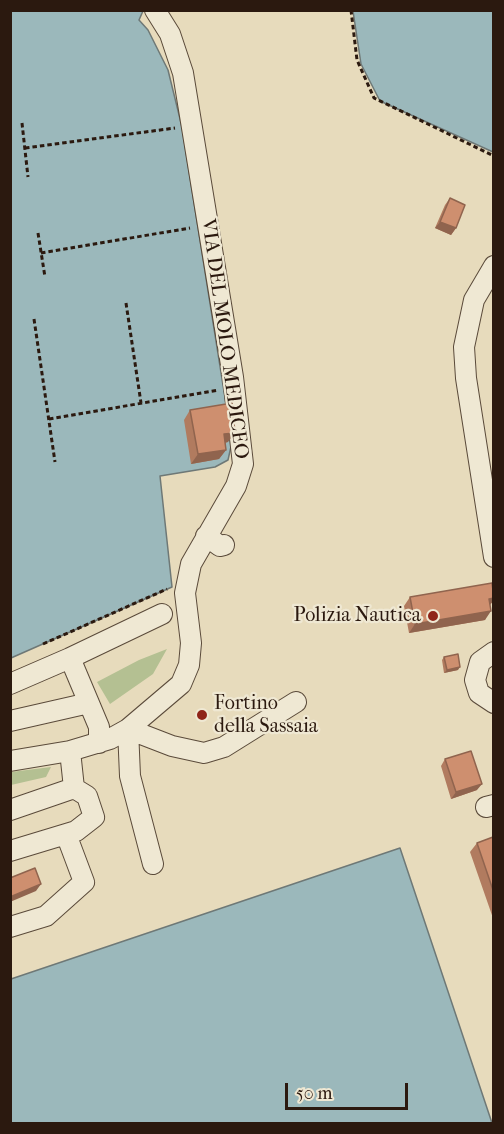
<!DOCTYPE html>
<html>
<head>
<meta charset="utf-8">
<style>
	body { margin:0 }
	#map { position:relative; width:504px; height:1134px; overflow:hidden; background:#e7dbbc; font-family:"IM FELL French Canon",serif }
	canvas { display:block }
	.frame { position:absolute; inset:0; border:12px solid #2b190f; pointer-events:none }
	.scale { position:absolute; left:285px; top:1083px; width:123px; height:27px; box-sizing:border-box; border:3px solid #2b190f; border-top:0; padding-left:8px; font-size:18px; line-height:21px; white-space:nowrap; color:#2b190f; -webkit-text-stroke:4px #efe8d3; paint-order:stroke }
</style>
</head>
<body>
<div id="map">
<canvas width="504" height="1134"></canvas>
<div class="frame"></div>
<div class="scale">50 m</div>
</div>
<script>
const ctx = document.querySelector('canvas').getContext('2d');
ctx.lineJoin = 'round';
function fill(path, color) { ctx.fillStyle = color; ctx.fill(path, 'evenodd'); }
const poly = rows => new Path2D(rows.map(r => 'M' + r).join(''));
function stroke(path, color, width, dash) { ctx.strokeStyle = color; ctx.lineWidth = width; ctx.lineCap = dash ? 'butt' : 'round'; ctx.setLineDash(dash || []); ctx.stroke(path); }
function drawText(font, color, halo, rows, align = 'center') {
  ctx.font = font + ' "IM FELL French Canon",serif'; ctx.lineWidth = 4.5; ctx.setLineDash([]); ctx.textBaseline = 'middle'; ctx.strokeStyle = halo; ctx.fillStyle = color; for (const [text, x, y, turn = 0] of rows) {
    ctx.save(); ctx.translate(x, y); ctx.rotate((+turn || 0) * Math.PI / 180); ctx.textAlign = isNaN(turn) ? turn : align; if (halo) ctx.strokeText(text, 0, 0); ctx.fillText(text, 0, 0); ctx.restore();
  }
}
const green = poly([
	[167,649,153,674,110,704,97,682,139,660],
	[51,767,46,777,11,785,11,772]
]);
const water = poly([
	[11,11,143,11,139,20,148,30,168,70,182,127,232,442,228,460,215,467,160,476,172,587,11,658,11,11],
	[353,11,493,11,493,152,380,101,361,64,353,11],
	[400,848,492,1123,11,1123,11,979,400,848]
]);
const path = poly([
	[351,10,357,60,374,98,492,155],
	[22,123,28,177],
	[25,148,175,128],
	[38,233,45,277],
	[41,253,190,228],
	[126,303,141,403],
	[34,319,55,462],
	[49,419,219,390],
	[43,644,167,589]
]);
const minor = poly([
	[494,266,474,300,464,347,466,378,494,557],
	[206,536,220,546,224,545],
	[494,652,480,662,475,680,479,693,494,703],
	[10,684,70,658],
	[10,721,89,703],
	[99,743,99,727,70,658,162,614],
	[10,761,70,751,110,739,128,729,181,684,189,665,191,643,185,593,191,564,236,486,243,464,233,377,183,73,170,34,155,10],
	[486,807,494,805],
	[10,810,74,788,70,751],
	[10,851,76,831,94,817,87,796,74,788],
	[153,864,130,776,128,729,172,746,204,753,224,747,296,702],
	[10,927,46,916,84,882,66,834]
]);
const wall = poly([
	[450,198,456,228,451,235,435,228,445,205],
	[190,410,228,442,225,443,226,450,219,459,191,464,184,420],
	[410,597,494,600,490,605,485,620,409,633,404,606],
	[444,657,458,670,444,673,442,660],
	[445,759,477,790,451,799,441,766],
	[494,839,494,921,470,852,477,843]
]);
const shadedWall = poly([
	[440,222,456,228,451,235,435,228],
	[235,433,228,442,217,444,224,434],
	[226,450,219,459,191,464,198,454],
	[494,598,494,600,488,607,489,599],
	[491,611,485,620,409,633,415,624],
	[460,667,458,670,444,673,447,670],
	[482,784,477,790,451,799,456,792],
	[41,884,36,891,10,902,10,897]
]);
const building = poly([
	[450,198,465,205,456,228,440,222,450,198],
	[232,403,235,433,224,434,226,450,198,454,190,410,232,403],
	[492,583,494,598,489,599,491,611,415,624,410,597,492,583],
	[458,654,460,667,447,670,444,657,458,654],
	[471,751,482,784,456,792,445,759,471,751],
	[493,837,494,839,494,893,477,843,493,837],
	[35,868,41,884,10,897,10,878,35,868]
]);
const markers = [
	[433,616,6,"#8f2418"],
	[202,715,6,"#8f2418"]
];
const streetNames = [
	["VIA DEL MOLO MEDICEO",224,339,82]
];
const poiNames = [
	["Polizia Nautica",421,616],
	["Fortino",214,704,"left"],
	["della Sassaia",214,727,"left"]
];
fill(green, '#b4c092');
fill(water, '#9bb8bb');
stroke(water, '#6e7876', 1.5);
stroke(minor, '#5a4a3a', 22);
stroke(path, '#2b190f', 3, [4.5, 3]);
stroke(minor, '#efe8d3', 20);
fill(wall, '#b17b5f');
fill(shadedWall, '#90644e');
fill(building, '#ce8f6f');
stroke(building, '#90644e', 1.5);
for (const [x, y, r, color] of markers) { const dot = new Path2D(); dot.arc(x, y, r, 0, 2 * Math.PI); ctx.fillStyle = color; ctx.fill(dot); stroke(dot, '#efe8d3', 2); }
drawText('20px', '#2b190f', '#efe8d3', streetNames);
drawText('20px', '#2b190f', '#efe8d3', poiNames, 'right');
</script>
</body>
</html>
